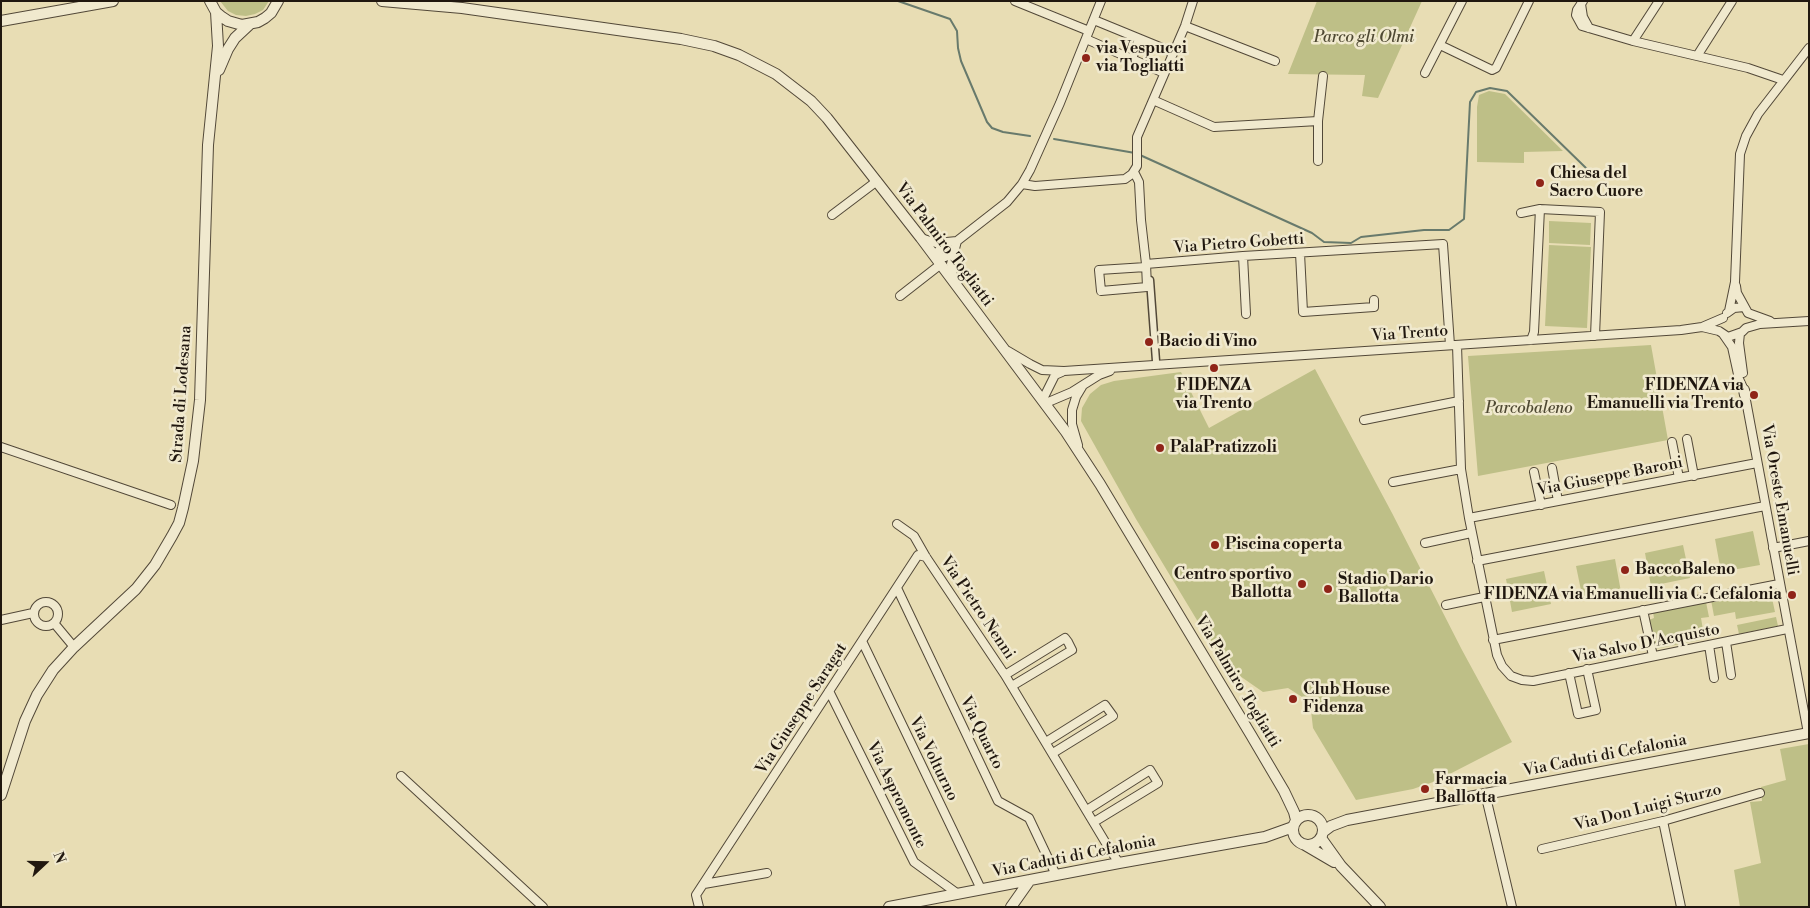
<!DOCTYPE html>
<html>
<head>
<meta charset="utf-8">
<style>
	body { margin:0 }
	#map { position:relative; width:1810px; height:908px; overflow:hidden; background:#e8ddb4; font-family:"Libre Bodoni",serif }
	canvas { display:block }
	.frame { position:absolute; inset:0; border:2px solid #20170f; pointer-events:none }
	.north { position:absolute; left:20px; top:838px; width:50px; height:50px; -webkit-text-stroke:4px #f0e9ce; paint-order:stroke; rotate:69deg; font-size:14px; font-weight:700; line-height:20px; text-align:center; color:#20170f }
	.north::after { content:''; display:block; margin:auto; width:18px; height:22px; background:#20170f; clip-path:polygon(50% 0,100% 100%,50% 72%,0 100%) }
</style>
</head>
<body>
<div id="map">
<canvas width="1810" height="908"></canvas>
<div class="frame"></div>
<div class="north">N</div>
</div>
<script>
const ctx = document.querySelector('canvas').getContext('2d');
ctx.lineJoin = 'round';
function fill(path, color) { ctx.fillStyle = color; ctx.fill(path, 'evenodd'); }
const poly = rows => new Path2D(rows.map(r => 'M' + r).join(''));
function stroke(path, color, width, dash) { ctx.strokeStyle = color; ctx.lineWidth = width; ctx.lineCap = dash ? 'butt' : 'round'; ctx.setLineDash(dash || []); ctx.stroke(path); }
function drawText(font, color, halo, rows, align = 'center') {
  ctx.font = font + ' "Libre Bodoni",serif'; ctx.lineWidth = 5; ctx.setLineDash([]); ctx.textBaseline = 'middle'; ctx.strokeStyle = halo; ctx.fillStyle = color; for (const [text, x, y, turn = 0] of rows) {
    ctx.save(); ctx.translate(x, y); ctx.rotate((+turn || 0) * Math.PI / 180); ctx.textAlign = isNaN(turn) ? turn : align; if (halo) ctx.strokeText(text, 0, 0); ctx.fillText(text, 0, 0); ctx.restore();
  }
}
const green = poly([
	[220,1,269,1,263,10,255,14,246,16,236,15,228,11],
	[1317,1,1422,1,1378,98,1362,96,1365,75,1288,74],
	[1489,91,1505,94,1563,151,1524,152,1524,163,1477,162,1477,107,1479,95],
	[1549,221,1591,223,1590,245,1549,243],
	[1549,245,1591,247,1587,328,1545,326],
	[1651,345,1668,440,1478,476,1468,356],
	[1315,369,1392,513,1462,650,1512,742,1436,781,1413,789,1356,800,1313,728,1310,702,1288,688,1263,692,1224,665,1136,519,1081,421,1082,408,1090,394,1101,385,1114,381,1181,372,1209,428],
	[1753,531,1760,565,1721,572,1715,539],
	[1683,545,1690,578,1651,586,1645,553],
	[1615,559,1621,592,1583,600,1576,566],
	[1544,571,1551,604,1512,612,1506,579],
	[1770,589,1775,612,1736,619,1735,612,1714,616,1711,600],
	[1706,602,1709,617,1701,618,1704,636,1700,637,1700,640,1655,649,1649,620,1654,618,1653,612],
	[1776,617,1778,626,1739,634,1737,625],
	[1809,744,1809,907,1740,907,1734,870,1761,863,1750,802,1762,801,1761,787,1786,780,1780,749]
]);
const stream = poly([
	[898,1,950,19,957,31,958,48,961,61,987,122,992,128,1003,132,1030,136],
	[1054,139,1135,153],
	[1140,155,1312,233,1324,242,1351,243,1361,237,1424,230,1449,230,1464,219,1470,102,1476,92,1490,88,1507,91,1587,169,1600,179]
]);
const pedestrian = poly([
	[1150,280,1156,361]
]);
const minor = poly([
	[1015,1,1089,31],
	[1583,1,1577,10,1576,15,1582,26,1633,41,1659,1],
	[1581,4,1583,17,1589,28],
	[1094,20,1172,52],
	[1185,26,1275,61],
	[1086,39,1164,73],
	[1633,41,1748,68,1783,80],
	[1440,45,1492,70,1496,68,1529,1],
	[1697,56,1732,1],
	[1132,59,1139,39],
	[1425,73,1462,1],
	[1153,100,1214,127,1318,121],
	[1318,161,1318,121,1323,76],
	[1134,172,1139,182,1141,220,1146,264,1243,256,1443,244,1450,345],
	[1022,184,1035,186,1125,179,1132,174,1137,166,1137,137,1185,26,1193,1],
	[1521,213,1540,209],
	[832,215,877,181],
	[921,238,936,243,957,241,1007,202,1022,184,1030,170,1060,103,1101,1],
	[945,243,939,250,936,258,945,257,954,250],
	[1300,253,1303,312,1374,307,1374,300],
	[1243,256,1246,314],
	[1146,264,1147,287,1101,291,1099,270,1146,267],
	[954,280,951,264,957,241],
	[1736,286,1737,293,1748,313,1770,321],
	[900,296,941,264],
	[1729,311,1735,282,1740,154,1746,136,1758,114,1809,48],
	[1727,313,1734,308,1744,307],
	[1702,327,1719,331,1728,337,1742,332,1746,328,1760,324,1809,321],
	[1740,333,1739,343,1743,373],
	[1723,334,1732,347,1739,379,1744,390],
	[1531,340,1534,332,1540,209,1600,212,1595,336],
	[1457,345,1461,469,1469,518,1497,655,1502,666,1511,676,1522,680,1533,681,1787,629],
	[1008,351,1030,364,1042,370,1064,371,1681,330,1702,327,1723,318],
	[1745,395,1808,733],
	[1043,399,1055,375,1062,372],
	[1046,403,1072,392,1099,375,1110,371],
	[1364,420,1459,401],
	[1687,439,1694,476],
	[1672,442,1679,478],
	[1078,445,1072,424,1072,410,1076,397,1082,387],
	[1,447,171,505],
	[1552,468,1558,501],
	[1534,472,1541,505],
	[1393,482,1461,469],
	[1469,518,1757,463],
	[897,524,914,536,926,557,1005,675,1107,845,1119,863],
	[1425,543,1471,533],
	[1773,548,1809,541],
	[1477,561,1765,506],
	[897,588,998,801,1029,818,1056,875],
	'34 614a12 12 0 1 1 24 0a12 12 0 1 1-24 0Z',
	[1446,605,1484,597],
	[1643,610,1653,656],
	[1,620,33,613],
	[54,623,74,647],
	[1493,640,1779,584],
	[862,641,981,889],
	[1726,642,1731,675],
	[1709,645,1714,678],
	[1569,673,1578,714,1596,710,1587,669],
	[1005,675,1065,638,1068,642,1072,650,1012,686],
	[829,691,914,862,958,894],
	[1046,742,1105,705,1113,716,1053,753],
	[401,776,543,907],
	[1485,793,1512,907],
	[1087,810,1150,770,1158,783,1094,822],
	[1663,821,1681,907],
	[1542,849,1663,821,1760,793],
	[704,884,767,873],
	[699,907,696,895,918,555,926,557]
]);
const tertiary = poly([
	[210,1,216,12,222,17,228,21,242,25,258,22,265,18,271,13,278,1],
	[382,1,462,8,681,39,714,46,739,55,776,74,811,101,827,118,921,238,1066,432,1100,484,1251,735,1284,791,1294,812,1296,820],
	[1,21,113,1],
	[219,70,228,49,235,38,250,24],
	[1744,390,1745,395],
	[1,795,25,721,37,695,53,670,74,647,136,589,155,565,172,536,179,523,183,508,193,461,200,400,208,145,218,46,216,12],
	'1293 830a15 15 0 1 1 30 0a15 15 0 1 1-30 0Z',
	[1323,832,1331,826,1347,820,1809,733],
	[1321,838,1341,866,1380,907],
	[1305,845,1334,862],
	[889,907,1119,863,1265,837,1293,827],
	[1011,907,1030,880]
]);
const markers = [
	[1086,58,5,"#8f2418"],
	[1540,183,5,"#8f2418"],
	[1149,342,5,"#8f2418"],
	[1214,368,5,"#8f2418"],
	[1754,395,5,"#8f2418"],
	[1160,448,5,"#8f2418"],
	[1215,545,5,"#8f2418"],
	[1625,570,5,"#8f2418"],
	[1302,584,5,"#8f2418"],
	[1328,589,5,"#8f2418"],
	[1792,595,5,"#8f2418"],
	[1293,699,5,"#8f2418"],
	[1425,789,5,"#8f2418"]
];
const parkNames = [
	["Parco gli Olmi",1364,38],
	["Parcobaleno",1529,409]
];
const poiNames = [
	["via Vespucci",1096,49],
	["via Togliatti",1096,67],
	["Chiesa del",1550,174],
	["Sacro Cuore",1550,192],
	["Bacio di Vino",1159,342],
	["FIDENZA",1214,386,"center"],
	["via Trento",1214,404,"center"],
	["FIDENZA via",1744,386,"right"],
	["Emanuelli via Trento",1744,404,"right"],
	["PalaPratizzoli",1170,448],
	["Piscina coperta",1225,545],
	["BaccoBaleno",1635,570],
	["Centro sportivo",1292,575,"right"],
	["Ballotta",1292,593,"right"],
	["Stadio Dario",1338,580],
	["Ballotta",1338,598],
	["FIDENZA via Emanuelli via C. Cefalonia",1782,595,"right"],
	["Club House",1303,690],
	["Fidenza",1303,708],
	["Farmacia",1435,780],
	["Ballotta",1435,798]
];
const streetNames = [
	["Via Pietro Gobetti",1239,244,-4],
	["Via Palmiro Togliatti",944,245,53],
	["Via Trento",1410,334,-4],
	["Strada di Lodesana",182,394,-86],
	["Via Giuseppe Baroni",1610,477,-11],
	["Via Oreste Emanuelli",1779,500,80],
	["Via Pietro Nenni",977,608,56],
	["Via Salvo D'Acquisto",1646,644,-11],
	["Via Palmiro Togliatti",1237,682,59],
	["Via Giuseppe Saragat",802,709,-57],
	["Via Quarto",981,733,64],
	["Via Caduti di Cefalonia",1605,756,-11],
	["Via Volturno",933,759,64],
	["Via Aspromonte",896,795,64],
	["Via Don Luigi Sturzo",1648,808,-14],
	["Via Caduti di Cefalonia",1074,857,-11]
];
fill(green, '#bebf87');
stroke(stream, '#687a6c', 2);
stroke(pedestrian, '#524838', 9);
stroke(minor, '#524838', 10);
stroke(tertiary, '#524838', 12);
stroke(pedestrian, '#f0e9ce', 6);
stroke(minor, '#f0e9ce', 8);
stroke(tertiary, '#f0e9ce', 10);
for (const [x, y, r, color] of markers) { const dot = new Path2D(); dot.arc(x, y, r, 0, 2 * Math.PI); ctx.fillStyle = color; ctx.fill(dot); stroke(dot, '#f0e9ce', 2); }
drawText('italic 16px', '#4f4933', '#f0e9ce', parkNames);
drawText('bold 16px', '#20170f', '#f0e9ce', poiNames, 'left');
drawText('16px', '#20170f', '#f0e9ce', streetNames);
</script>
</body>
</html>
